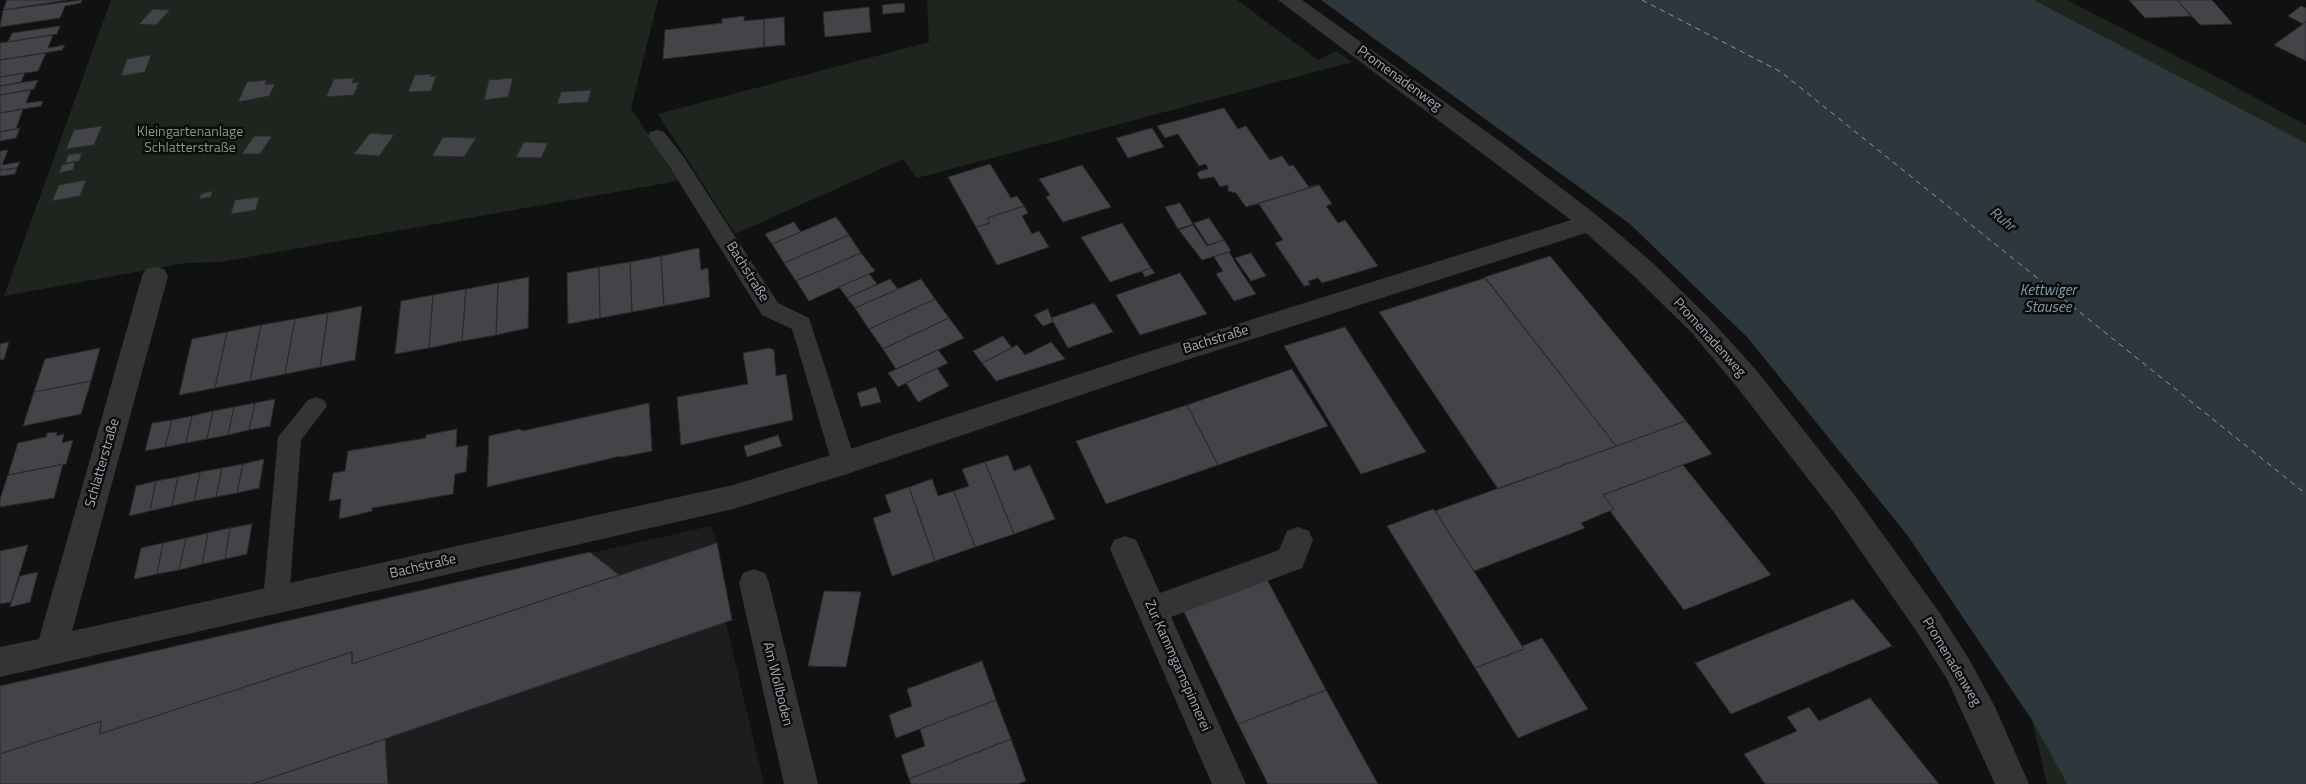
<!DOCTYPE html>
<html>
<head>
<meta charset="utf-8">
<style>
	body { margin:0 }
	canvas { display:block; background:#111112 }
</style>
</head>
<body>
<canvas width="2306" height="784"></canvas>
<script>
const ctx = document.querySelector('canvas').getContext('2d');
ctx.lineJoin = 'round';
function fill(path, color) { ctx.fillStyle = color; ctx.fill(path, 'evenodd'); }
const poly = rows => new Path2D(rows.map(r => 'M' + r).join(''));
function stroke(path, color, width, dash) { ctx.strokeStyle = color; ctx.lineWidth = width; ctx.lineCap = dash ? 'butt' : 'round'; ctx.setLineDash(dash || []); ctx.stroke(path); }
function drawText(font, color, halo, rows, align = 'center') {
  ctx.font = font + ' "Titillium Web",sans-serif'; ctx.lineWidth = 5; ctx.setLineDash([]); ctx.textBaseline = 'middle'; ctx.strokeStyle = halo; ctx.fillStyle = color; for (const [text, x, y, turn = 0] of rows) {
    ctx.save(); ctx.translate(x, y); ctx.rotate((+turn || 0) * Math.PI / 180); ctx.textAlign = isNaN(turn) ? turn : align; if (halo) ctx.strokeText(text, 0, 0); ctx.fillText(text, 0, 0); ctx.restore();
  }
}
const built = poly([
	[711,526,717,543,732,620,726,623,764,784,0,784,0,686]
]);
const green = poly([
	[111,0,658,0,631,108,678,181,220,262,185,263,4,296],
	[927,0,1237,0,1318,60,1336,51,1352,62,917,178,903,159,735,234,658,114,929,42],
	[2034,0,2067,0,2211,74,2306,125,2306,143],
	[2032,720,2067,784,2047,784]
]);
const water = poly([
	[1321,0,2034,0,2306,143,2306,784,2067,784,2032,720,1908,536,1748,338,1630,224]
]);
const ferry = poly([
	[1642,0,1781,72,2306,494]
]);
const building = poly([
	[7,0,67,0,3,10,7,0],
	[82,0,81,3,65,6,60,18,0,27,3,10,82,0],
	[2129,0,2177,0,2191,16,2145,18,2129,0],
	[2177,0,2212,0,2233,24,2200,25,2177,0],
	[904,3,905,12,883,14,882,5,904,3],
	[2301,6,2306,8,2306,22,2303,24,2288,16,2301,6],
	[869,7,871,32,825,37,823,12,869,7],
	[153,9,170,10,156,25,139,24,153,9],
	[744,16,744,21,764,19,764,47,663,59,665,30,722,23,722,19,744,16],
	[784,17,785,45,764,47,764,19,784,17],
	[2306,22,2306,61,2274,45,2303,24,2306,22],
	[60,26,57,34,8,42,12,33,60,26],
	[53,35,48,48,65,45,62,50,0,60,0,43,53,35],
	[46,53,38,71,0,77,0,60,46,53],
	[151,55,145,72,121,76,127,59,151,55],
	[25,73,21,82,0,86,0,77,25,73],
	[432,74,430,77,436,76,431,91,408,92,415,75,432,74],
	[354,78,352,83,359,82,354,95,326,97,334,79,354,78],
	[513,78,508,97,484,100,489,80,513,78],
	[38,80,34,89,0,95,0,86,38,80],
	[267,80,265,84,275,84,269,96,238,102,247,82,267,80],
	[31,90,26,103,43,101,41,106,0,113,0,95,31,90],
	[591,90,588,102,557,104,561,92,591,90],
	[1224,108,1238,129,1246,126,1270,160,1282,156,1289,166,1293,165,1309,187,1318,185,1246,207,1236,193,1228,191,1228,185,1220,187,1214,177,1200,179,1197,174,1200,171,1208,169,1206,164,1199,166,1178,134,1165,138,1157,126,1224,108],
	[23,109,16,129,0,132,0,113,23,109],
	[102,126,94,145,66,149,74,130,102,126],
	[20,128,16,138,0,141,0,132,20,128],
	[1152,128,1164,147,1128,158,1116,138,1152,128],
	[370,133,394,135,379,156,354,154,370,133],
	[254,136,272,136,260,154,242,154,254,136],
	[443,137,476,138,464,157,432,156,443,137],
	[524,142,548,143,541,158,516,157,524,142],
	[8,150,2,165,20,162,17,168,0,170,0,151,8,150],
	[82,153,79,161,65,163,68,155,82,153],
	[75,162,73,170,59,173,62,165,75,162],
	[990,164,1011,198,1017,196,1024,206,987,218,990,223,976,227,948,177,990,164],
	[1082,165,1111,207,1063,222,1046,197,1050,195,1039,179,1082,165],
	[17,168,15,174,0,176,0,170,17,168],
	[86,180,80,196,52,201,59,185,86,180],
	[1319,185,1332,204,1326,206,1338,223,1345,220,1378,266,1322,283,1318,278,1308,281,1310,285,1304,286,1275,243,1283,240,1259,204,1254,205,1319,185],
	[212,191,211,197,199,199,201,194,212,191],
	[259,197,256,210,231,214,235,200,259,197],
	[1180,203,1193,224,1178,229,1165,207,1180,203],
	[1024,206,1028,213,1022,216,1032,234,1039,231,1049,247,997,265,976,227,990,223,987,218,1024,206],
	[836,217,849,235,784,263,772,244,836,217],
	[1209,218,1224,240,1208,245,1194,223,1209,218],
	[794,222,801,232,772,244,765,234,794,222],
	[1122,223,1151,268,1110,282,1081,237,1122,223],
	[1193,225,1207,246,1224,240,1231,251,1202,260,1179,230,1193,225],
	[849,235,861,253,796,281,784,263,849,235],
	[699,248,701,270,708,268,710,297,664,306,661,256,699,248],
	[1229,252,1238,267,1256,294,1234,301,1216,274,1223,271,1214,257,1229,252],
	[861,253,875,271,809,301,796,281,861,253],
	[1251,253,1266,276,1251,281,1235,258,1251,253],
	[661,256,664,306,632,312,630,262,661,256],
	[1550,256,1620,340,1686,421,1616,446,1485,277,1550,256],
	[630,262,632,312,600,318,599,267,630,262],
	[599,267,600,318,568,324,567,273,599,267],
	[1151,268,1155,273,1145,277,1142,271,1151,268],
	[1180,273,1207,314,1140,335,1116,295,1180,273],
	[869,274,877,284,847,298,839,287,869,274],
	[529,277,528,328,496,335,498,283,529,277],
	[1485,278,1616,446,1498,489,1379,312,1485,278],
	[890,279,898,289,855,308,847,298,890,279],
	[921,279,935,299,869,329,855,308,921,279],
	[498,283,496,335,462,341,466,289,498,283],
	[466,289,462,341,429,348,433,295,466,289],
	[433,295,429,348,395,354,401,301,433,295],
	[935,299,949,318,883,349,869,329,935,299],
	[1094,303,1113,332,1068,348,1051,318,1094,303],
	[362,306,355,360,320,367,328,313,362,306],
	[1048,309,1053,322,1043,326,1034,315,1048,309],
	[328,313,320,367,285,374,295,319,328,313],
	[949,318,964,338,896,369,883,349,949,318],
	[295,319,285,374,250,381,261,325,295,319],
	[261,325,250,381,215,388,227,332,261,325],
	[1345,327,1426,452,1361,474,1284,346,1345,327],
	[227,332,215,388,179,395,192,339,227,332],
	[1003,336,1012,348,982,363,973,351,1003,336],
	[9,342,4,359,0,360,0,344,9,342],
	[1051,342,1065,359,996,381,982,363,1017,345,1025,355,1051,342],
	[100,348,91,381,34,392,45,359,100,348],
	[769,348,774,350,776,376,786,374,793,420,681,445,677,397,748,384,743,353,769,348],
	[938,350,948,363,898,387,888,373,938,350],
	[937,368,949,386,918,402,906,383,937,368],
	[1292,369,1328,426,1218,465,1187,405,1292,369],
	[91,381,81,414,23,426,34,392,91,381],
	[876,387,881,402,861,407,857,393,876,387],
	[275,399,270,426,249,430,255,403,275,399],
	[255,403,249,430,228,435,234,407,255,403],
	[649,403,652,451,621,457,621,456,487,487,489,436,520,429,522,431,649,403],
	[1187,405,1218,465,1106,504,1076,441,1187,405],
	[234,407,228,435,207,439,213,411,234,407],
	[213,411,207,439,186,443,192,416,213,411],
	[192,416,186,443,165,447,172,420,192,416],
	[172,420,165,447,145,451,152,423,172,420],
	[1686,421,1712,454,1603,495,1614,509,1581,523,1585,528,1474,571,1435,511,1686,421],
	[457,429,456,447,468,445,466,472,455,474,453,494,372,508,372,511,339,519,341,499,329,501,333,473,345,471,348,451,426,438,426,435,457,429],
	[57,432,56,436,64,434,62,443,73,440,66,464,8,475,18,443,46,437,47,433,57,432],
	[778,435,782,446,747,457,744,446,778,435],
	[1008,455,1014,471,1030,465,1055,519,1014,534,985,462,1008,455],
	[264,459,259,488,237,493,243,464,264,459],
	[985,462,1014,534,975,547,954,491,969,486,962,469,985,462],
	[63,464,54,498,0,507,0,499,8,475,63,464],
	[243,464,237,493,216,497,222,468,243,464],
	[1683,465,1771,575,1684,610,1610,511,1614,509,1603,495,1683,465],
	[222,468,216,497,194,501,200,472,222,468],
	[200,472,194,501,172,506,178,477,200,472],
	[178,477,172,506,150,511,156,481,178,477],
	[932,479,938,496,954,491,975,547,935,561,909,487,932,479],
	[156,481,150,511,129,516,136,486,156,481],
	[909,487,935,561,892,576,873,518,891,512,885,495,909,487],
	[1433,509,1435,511,1524,649,1475,668,1387,526,1433,509],
	[252,524,247,554,225,559,230,528,252,524],
	[230,528,225,559,202,564,208,533,230,528],
	[208,533,202,564,179,570,186,538,208,533],
	[186,538,179,570,157,574,163,543,186,538],
	[163,543,157,574,134,579,141,548,163,543],
	[717,543,732,620,253,784,0,784,0,754,101,721,100,734,352,652,352,664,717,543],
	[28,545,11,602,0,604,0,551,28,545],
	[590,552,619,575,352,664,352,652,100,734,101,721,0,754,0,686,590,552],
	[38,572,30,602,10,607,20,576,38,572],
	[1263,572,1326,690,1238,724,1180,604,1263,572],
	[824,591,861,592,846,667,808,666,824,591],
	[1853,599,1892,646,1731,714,1695,663,1853,599],
	[1542,638,1588,709,1518,738,1475,668,1524,649,1522,646,1542,638],
	[982,661,996,700,896,738,889,715,912,706,907,689,982,661],
	[1326,690,1378,784,1268,784,1238,724,1326,690],
	[1870,698,1939,784,1765,784,1744,754,1797,731,1787,717,1809,707,1819,721,1870,698],
	[996,700,1011,739,909,779,901,755,925,746,920,729,996,700],
	[385,739,388,784,253,784,385,739],
	[1011,739,1026,781,1018,784,911,784,909,779,1011,739]
]);
const lane = poly([
	[657,130,664,132,683,156,778,303,809,318,856,463,852,470,844,473,836,470,832,463,792,329,762,315,669,166,648,136,650,132,657,130],
	[316,397,324,400,327,406,301,440,289,600,285,608,276,611,267,608,263,600,278,437,308,400,316,397]
]);
const street = poly([
	[1278,0,1302,0,1505,145,1599,217,1654,264,1710,319,1757,371,1853,493,1939,612,1969,659,1995,707,2029,784,1995,784,1947,679,1917,632,1833,511,1737,387,1692,333,1636,278,1586,233,1152,371,844,475,733,509,0,677,0,647,39,639,142,276,146,269,155,267,164,269,168,276,72,631,733,485,844,451,1144,353,1571,220,1278,0],
	[1298,527,1309,531,1313,540,1302,568,1171,617,1246,784,1212,784,1110,549,1114,540,1125,536,1136,540,1160,593,1279,550,1287,531,1298,527],
	[754,569,765,573,769,583,818,784,784,784,739,583,743,573,754,569]
]);
const streetNames = [
	["Promenadenweg",1399,79,36],
	["Bachstraße",747,272,58],
	["Promenadenweg",1709,338,48],
	["Bachstraße",1216,340,-17],
	["Schlatterstraße",103,463,-74],
	["Bachstraße",423,567,-13],
	["Promenadenweg",1951,662,59],
	["Zur Kammgarnspinnerei",1177,666,66],
	["Am Wollboden",777,684,76]
];
const parkNames = [
	["Kleingartenanlage",190,133],
	["Schlatterstraße",190,149]
];
const waterNames = [
	["Ruhr",2002,220,40],
	["Kettwiger",2048,291],
	["Stausee",2048,308]
];
fill(built, '#1d1d1f');
fill(green, '#1e241e');
fill(water, '#2e373b');
stroke(ferry, '#7d9da9', 1, [5.5, 4.5]);
fill(building, '#424447');
stroke(building, '#2b2b2e', 1);
fill(lane, '#323436');
fill(street, '#323436');
drawText('14px', '#a3aab1', '#0c0c0d', streetNames);
drawText('14px', '#809a7c', '#0c0c0d', parkNames);
drawText('italic 15px', '#7d9da9', '#0c0c0d', waterNames);
</script>
</body>
</html>
